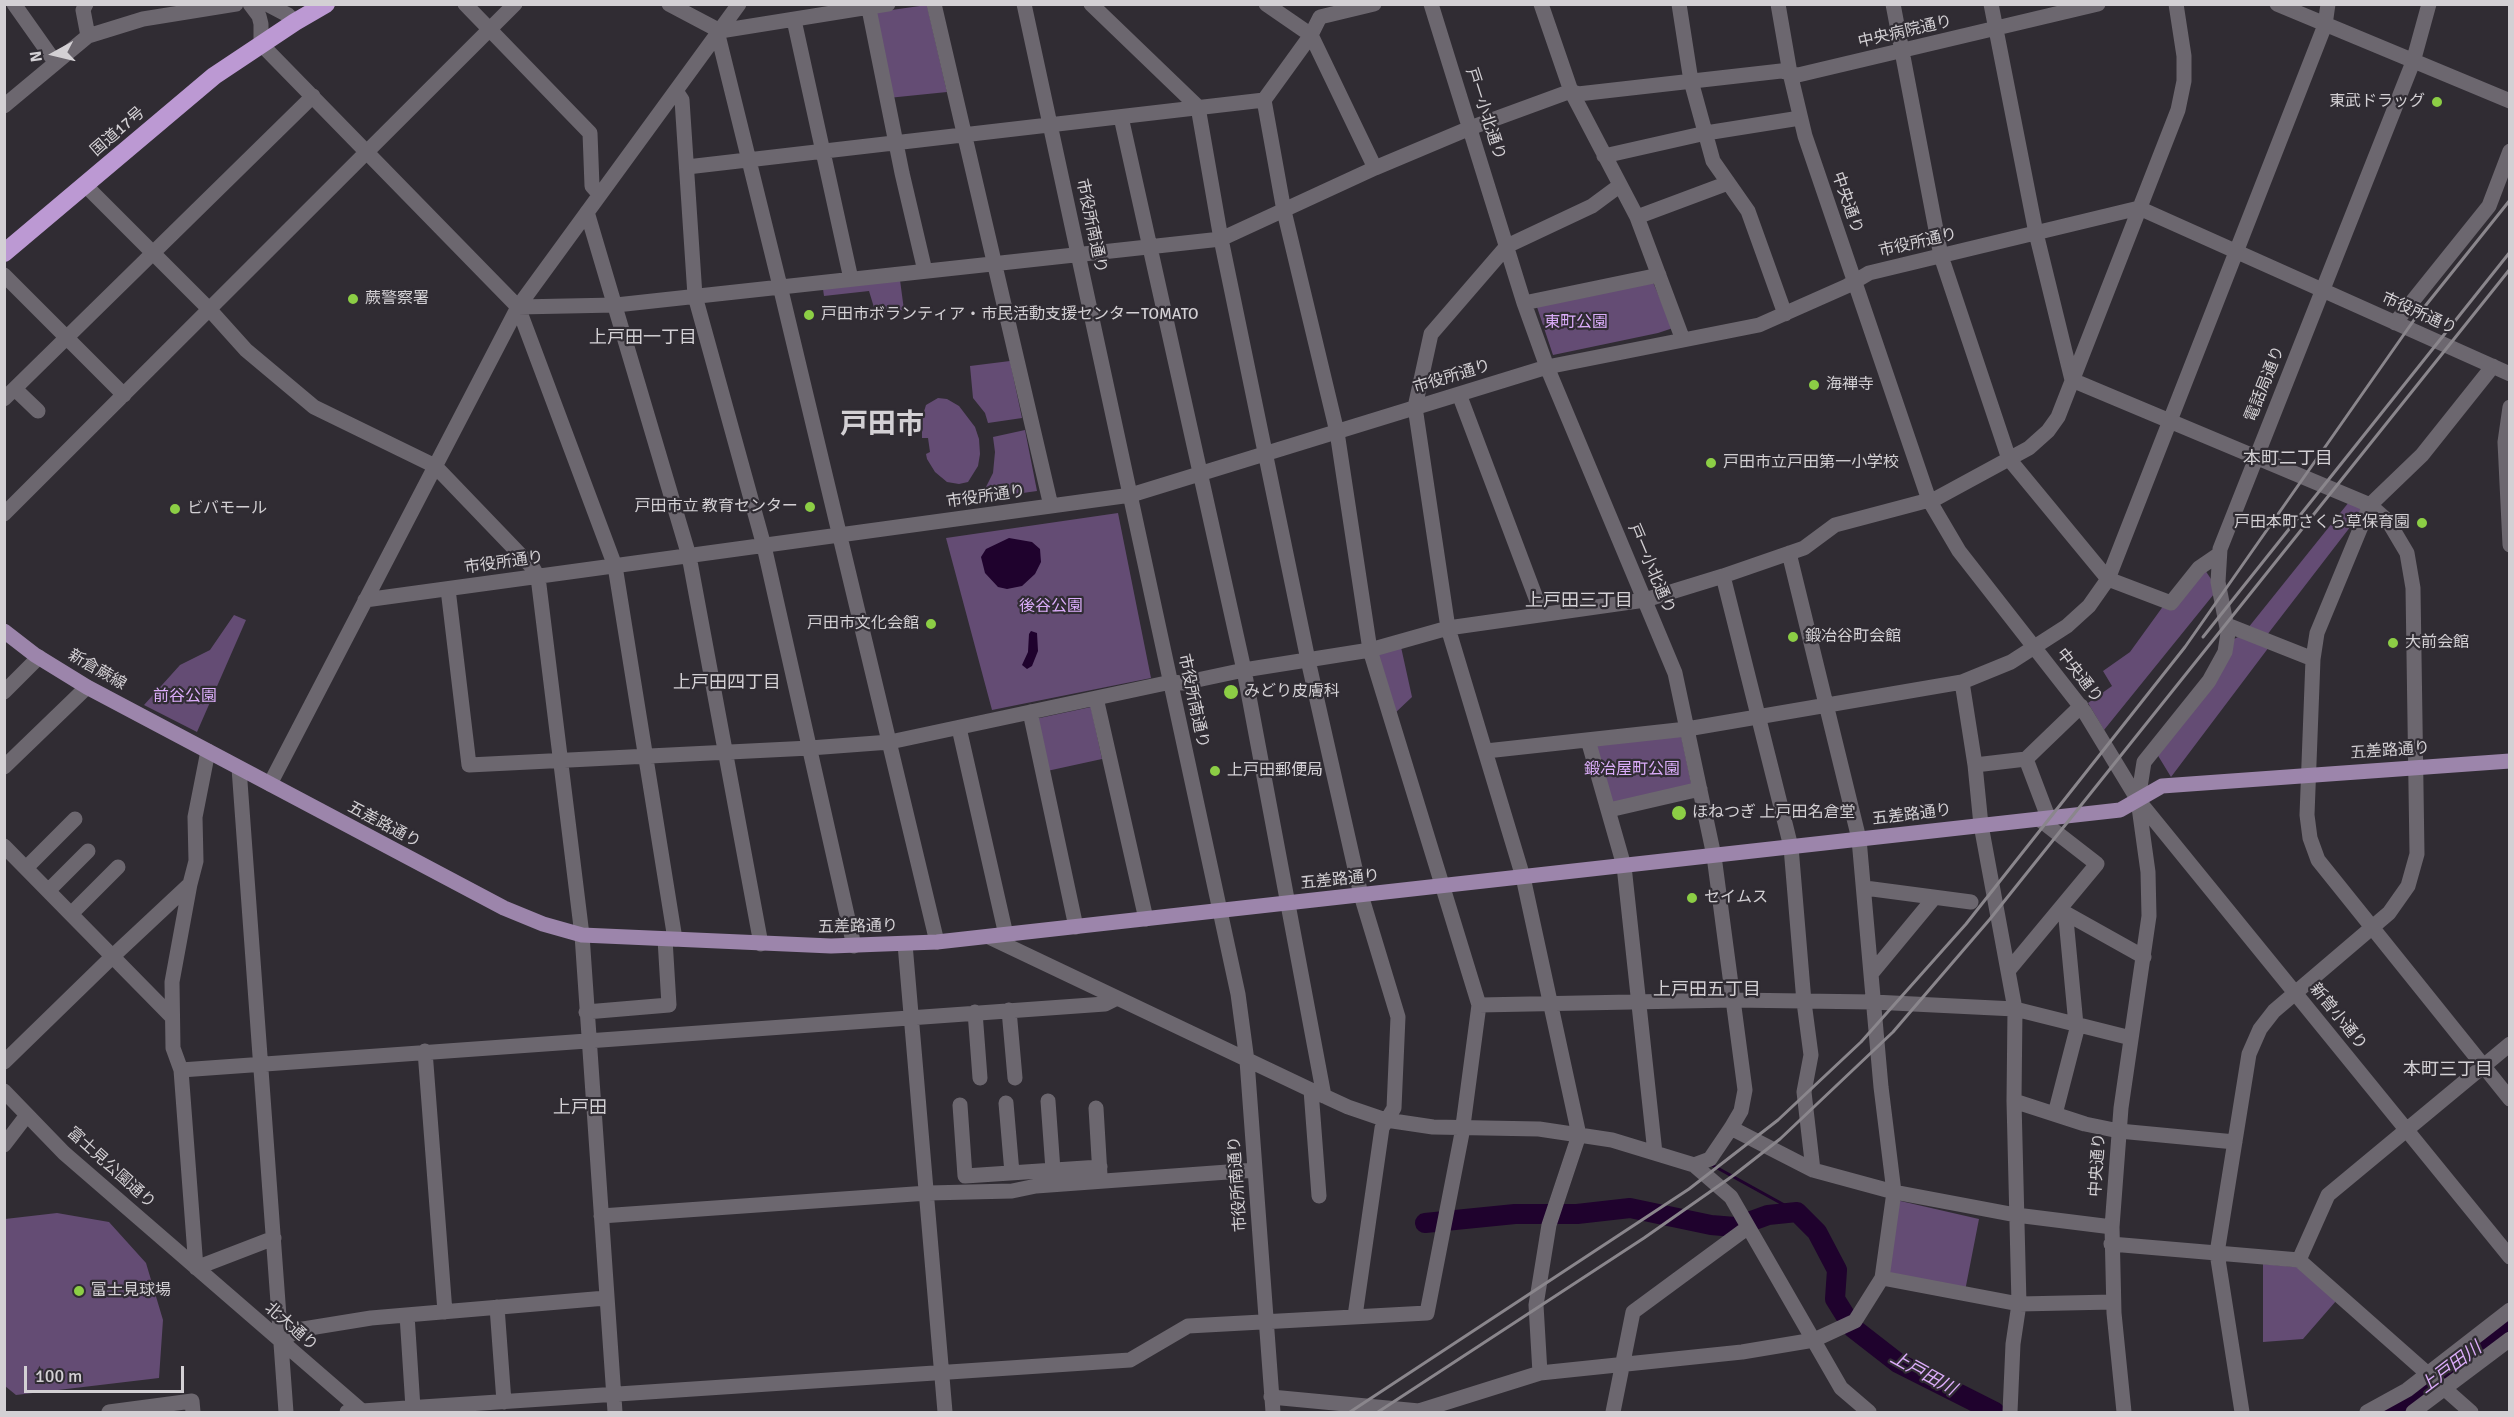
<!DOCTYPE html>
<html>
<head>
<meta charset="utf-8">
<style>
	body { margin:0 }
	#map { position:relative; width:2514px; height:1417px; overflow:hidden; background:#302c33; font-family:Signika,sans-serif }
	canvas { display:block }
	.frame { position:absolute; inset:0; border:6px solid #d3d0d4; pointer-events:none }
	.north { position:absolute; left:24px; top:24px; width:60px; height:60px; -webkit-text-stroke:4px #302c33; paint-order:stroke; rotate:262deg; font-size:16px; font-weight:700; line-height:24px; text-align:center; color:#d3d0d4 }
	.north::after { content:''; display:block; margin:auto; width:21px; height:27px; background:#d3d0d4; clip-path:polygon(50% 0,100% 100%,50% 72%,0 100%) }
	.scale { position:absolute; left:24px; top:1366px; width:160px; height:27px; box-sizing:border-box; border:3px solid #d3d0d4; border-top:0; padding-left:8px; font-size:18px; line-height:21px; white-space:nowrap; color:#d3d0d4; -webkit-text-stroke:4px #302c33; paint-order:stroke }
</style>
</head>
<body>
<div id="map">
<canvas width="2514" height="1417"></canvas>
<div class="frame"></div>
<div class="north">N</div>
<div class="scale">100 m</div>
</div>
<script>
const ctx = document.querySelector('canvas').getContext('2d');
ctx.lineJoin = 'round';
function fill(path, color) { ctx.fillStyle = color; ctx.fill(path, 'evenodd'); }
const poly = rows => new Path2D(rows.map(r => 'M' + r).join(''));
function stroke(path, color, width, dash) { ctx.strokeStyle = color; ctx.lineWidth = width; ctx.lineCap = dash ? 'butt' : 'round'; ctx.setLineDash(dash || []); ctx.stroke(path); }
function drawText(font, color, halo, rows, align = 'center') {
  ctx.font = font + ' Signika,"Noto Sans JP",sans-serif'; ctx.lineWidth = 4.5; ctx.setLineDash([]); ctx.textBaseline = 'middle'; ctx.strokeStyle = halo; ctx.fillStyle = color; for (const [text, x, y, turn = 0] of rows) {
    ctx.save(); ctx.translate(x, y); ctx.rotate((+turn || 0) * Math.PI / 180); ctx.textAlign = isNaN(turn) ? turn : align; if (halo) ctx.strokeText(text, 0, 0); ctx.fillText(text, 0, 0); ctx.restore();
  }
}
const green = poly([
	[927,5,947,92,888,98,870,13],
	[900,280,904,310,876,314,869,291,824,296,823,289],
	[1652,280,1673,328,1658,333,1553,355,1536,304],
	[1010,361,1022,418,988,423,985,413,973,398,970,366],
	[938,398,947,399,959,406,975,427,979,439,980,454,978,466,968,482,959,484,947,482,935,472,927,459,926,454,930,452,928,438,922,438,922,418,926,405],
	[1025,430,1037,491,980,499,993,473,995,452,993,437],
	[2349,502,2364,509,2267,635,2248,628],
	[1118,513,1151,678,992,710,946,538],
	[2205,570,2211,579,2214,594,2104,730,2088,703,2112,686,2103,671,2130,652,2164,605],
	[234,615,246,620,197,732,144,705,180,665,210,650],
	[2242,635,2269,647,2171,777,2157,754,2234,639],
	[1401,647,1412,697,1394,714,1375,652],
	[1091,707,1102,759,1047,771,1035,719],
	[1681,735,1692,787,1610,807,1593,743],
	[1896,1200,1979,1219,1965,1291,1886,1272],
	[57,1213,109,1222,146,1263,163,1320,159,1378,16,1395,5,1386,5,1219],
	[2263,1264,2297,1267,2336,1301,2303,1339,2263,1342]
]);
const water = poly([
	[1009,538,1032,542,1040,549,1041,562,1035,574,1022,586,1007,589,998,587,985,573,981,557,986,549],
	[1031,631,1037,633,1038,651,1032,666,1027,669,1022,665,1028,652,1029,634]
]);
const stream = poly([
	[1712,1165,1797,1212]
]);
const river = poly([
	[1425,1223,1515,1214,1577,1214,1630,1208,1711,1225,1735,1227,1768,1215,1797,1212,1817,1232,1837,1270,1835,1299,1853,1328,1898,1363,1995,1412],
	[2393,1412,2411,1401,2510,1324]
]);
const minor = poly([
	[14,4,55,62],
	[86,4,83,10,88,36],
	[250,4,259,16,261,24,261,44,518,307,615,566,675,939],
	[267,4,288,15,295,22],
	[465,4,590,133,592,186,600,195],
	[669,4,720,31,888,4],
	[868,4,902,173,925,271],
	[934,4,1051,506],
	[1024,4,1238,994,1247,1061,1273,1412],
	[1091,4,1198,107,1221,239,1308,660,1361,895,1398,1017,1394,1108,1382,1128,1355,1316],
	[1266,4,1311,35,1375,168],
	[1431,4,1524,303,1547,367,1675,673,1714,856,1745,1090,1741,1111,1731,1128,1710,1159,1694,1165],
	[1541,4,1571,91,1637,217,1683,340],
	[1679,4,1691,81,1713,161,1748,211,1785,314],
	[1778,4,1790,73,1805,136,1929,500,1959,551,2084,711,2138,800,2148,872,2149,916,2121,1108,2112,1227,2114,1313,2124,1412],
	[1893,4,1941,256,2009,459,2108,579,2171,603,2199,568,2218,555],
	[1991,4,2036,233,2072,380,2370,505,2388,521,2407,553,2413,588,2417,854,2408,886,2389,913,2274,1011,2260,1029,2249,1054,2217,1253,2242,1412],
	[2277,4,2510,101],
	[794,20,851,279],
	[718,35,780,286,937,942],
	[676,91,682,100,695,296,764,546,854,946],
	[4,106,88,36,143,19,236,4],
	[1121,117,1244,670,1324,1096],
	[1604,156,1706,133,1800,118],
	[687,167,1264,100,1311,35,1320,17,1374,4],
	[86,186,210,310,246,350,314,407,435,466,533,568,538,577,582,935,615,1412],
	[587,212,689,556,761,944],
	[1637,217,1728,183],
	[4,275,124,395],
	[1524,303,1659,275],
	[518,307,616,305,1221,239,1375,168,1470,128,1571,91,1578,94,1781,71,1798,75,2098,4],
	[2395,323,2489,206,2510,151],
	[2493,366,2422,455,2370,505,2317,633,2313,659,2307,815,2310,838,2318,860,2510,1099],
	[15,389,38,411],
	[1459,394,1542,614],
	[4,399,313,96],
	[2510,407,2505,442,2510,545],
	[4,514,515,4],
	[1723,576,1791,847,1804,1002,1811,1055,1804,1092,1813,1170],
	[448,589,469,765,810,748,890,742,1171,682,1183,683,1244,670,1370,650,1448,628,1645,600,1723,576,1804,548,1835,525,1937,498,2029,448,2048,431,2058,417,2178,110,2184,81,2184,56,2176,4],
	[365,600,1131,495,1547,367,1759,325,1847,286,1869,273,2139,208,2510,374],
	[2227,625,2313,659],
	[1962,682,1975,765,1981,825,2015,1009,2014,1101,2019,1304,2013,1344,2010,1412],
	[4,692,39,657],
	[1096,698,1146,919],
	[1030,712,1076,927],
	[959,728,1006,935],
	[1588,740,1624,866,1655,1153],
	[1486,751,1687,729,1962,682,2011,662,2067,626,2089,606,2108,579,2325,25,2328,4],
	[1975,765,2026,759],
	[4,767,87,687],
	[239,768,286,1412],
	[270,784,518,307,739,4],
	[2138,800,2144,762,2209,681,2225,652,2228,633,2218,582,2220,549,2413,62,2429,4],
	[2138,800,2510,1257],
	[1609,810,1700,789],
	[2048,817,2026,759,2081,706],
	[4,846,172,1017],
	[26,868,75,819],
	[190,884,172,982,173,1048,181,1070,196,1268],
	[1865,888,1971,902],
	[48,891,88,851],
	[2060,910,2066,919,2076,1025],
	[2060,910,2144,957],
	[71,914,118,867],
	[989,937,1311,1090,1348,1107,1386,1120,1433,1127,1539,1129,1579,1135,1612,1140,1694,1165,1731,1197,1841,1388,1869,1412],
	[905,944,945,1412],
	[2008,971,2097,864,2039,819],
	[1871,974,1934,898],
	[1479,1005,1733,1000,1873,1002,2015,1009,2131,1038],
	[1009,1010,1015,1078],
	[586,1012,669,1005,665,939],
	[975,1012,980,1078],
	[425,1051,445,1312],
	[4,1062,113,956,190,884,196,861,195,817,208,751],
	[181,1070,1105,1004,1117,998],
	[1311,1090,1319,1196],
	[4,1091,64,1153,363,1412],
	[1048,1101,1053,1170],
	[2014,1101,2085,1124,2119,1131,2235,1142],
	[1006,1103,1012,1173],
	[960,1105,965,1176,1100,1167],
	[1096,1108,1100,1175],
	[2055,1114,2078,1025],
	[1731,1128,1813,1170,1894,1192,2016,1215,2112,1227],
	[4,1145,27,1115],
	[601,1216,928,1193,1012,1191,1036,1186,1255,1170],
	[2111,1244,2299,1260,2471,1412],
	[2299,1260,2328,1195,2510,1044],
	[196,1268,274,1238],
	[1882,1278,2019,1304,2113,1302],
	[497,1307,504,1402],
	[407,1315,413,1408],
	[281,1341,297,1330,371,1318,606,1298],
	[1540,1373,1536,1305,1549,1225,1579,1135,1523,877,1448,628,1415,407,1431,334,1507,246,1592,206,1619,186],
	[1271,1397,1419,1411,1540,1373,1742,1352,1814,1340,1855,1321,1882,1278,1894,1192,1881,1087,1859,839,1789,553],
	[109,1412,192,1401,193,1412],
	[347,1412,1130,1360,1188,1326,1427,1313,1462,1133,1479,1005,1370,650,1337,432,1284,211,1264,100],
	[1613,1412,1633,1312,1747,1228],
	[2367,1412,2407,1390,2510,1310],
	[2413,1412,2510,1339]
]);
const major = poly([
	[4,631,35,655,87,687,504,908,543,924,582,935,831,946,937,942,2120,810,2162,786,2510,761]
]);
const highway = poly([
	[4,253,214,76,295,22,326,4]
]);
const rail = poly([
	[2203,637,2510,252],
	[1350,1412,1689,1189,1778,1120,1861,1042,1966,924,2185,647,2414,320,2510,200],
	[1378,1412,1644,1238,1734,1175,1780,1139,1893,1032,1990,919,2510,269]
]);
const markers = [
	[2437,102,6,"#8cce45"],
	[353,299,6,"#8cce45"],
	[809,315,6,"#8cce45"],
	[1814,385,6,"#8cce45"],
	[1711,463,6,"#8cce45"],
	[810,507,6,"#8cce45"],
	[175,509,6,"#8cce45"],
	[2422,523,6,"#8cce45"],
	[931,624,6,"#8cce45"],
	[1793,637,6,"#8cce45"],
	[2393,643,6,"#8cce45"],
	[1231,692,8,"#8cce45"],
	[1215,771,6,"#8cce45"],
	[1679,813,8,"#8cce45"],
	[1692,898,6,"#8cce45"],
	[79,1291,6,"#8cce45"]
];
const streetNames = [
	["中央病院通り",1905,32,-13],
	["戸一小北通り",1485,114,72],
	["国道17号",118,132,-41],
	["中央通り",1847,203,71],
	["市役所南通り",1091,226,78],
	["市役所通り",1918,243,-13],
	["市役所通り",2419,314,24],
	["市役所通り",1452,377,-17],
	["電話局通り",2265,384,-68],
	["市役所通り",986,497,-8],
	["市役所通り",504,563,-8],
	["戸一小北通り",1651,569,67],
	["新倉蕨線",97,670,30],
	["中央通り",2079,676,52],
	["市役所南通り",1193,701,78],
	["五差路通り",2390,751,-4],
	["五差路通り",1912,815,-7],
	["五差路通り",384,825,28],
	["五差路通り",1340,880,-6],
	["五差路通り",858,927,-1],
	["新曽小通り",2338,1017,51],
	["中央通り",2098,1165,-86],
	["富士見公園通り",111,1168,42],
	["市役所南通り",1238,1184,-94],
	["北大通り",291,1327,41]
];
const poiNames = [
	["東武ドラッグ",2425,102,"right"],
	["蕨警察署",365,299],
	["戸田市ボランティア・市民活動支援センターTOMATO",821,315],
	["海禅寺",1826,385],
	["戸田市立戸田第一小学校",1723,463],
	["戸田市立 教育センター",798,507,"right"],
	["ビバモール",187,509],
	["戸田本町さくら草保育園",2410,523,"right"],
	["戸田市文化会館",919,624,"right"],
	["鍛冶谷町会館",1805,637],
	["大前会館",2405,643],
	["みどり皮膚科",1244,692],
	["上戸田郵便局",1227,771],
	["ほねつぎ 上戸田名倉堂",1692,813],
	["セイムス",1704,898],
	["富士見球場",91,1291]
];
const parkNames = [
	["東町公園",1576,323],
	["後谷公園",1051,607],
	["前谷公園",185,697],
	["鍛冶屋町公園",1632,770]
];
const neighbourhoodNames = [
	["上戸田一丁目",643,338],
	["本町二丁目",2288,459],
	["上戸田三丁目",1579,601],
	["上戸田四丁目",727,683],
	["上戸田五丁目",1707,990],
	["本町三丁目",2448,1070],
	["上戸田",580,1108]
];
const waterNames = [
	["上戸田川",2451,1368,-37],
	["上戸田川",1923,1374,29]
];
const townNames = [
	["戸田市",882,426]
];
fill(green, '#644c74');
fill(water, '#1f022d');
stroke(stream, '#1f022d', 3);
stroke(river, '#1f022d', 20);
stroke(minor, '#6c676f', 15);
stroke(major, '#9c85ab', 15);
stroke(highway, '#bc99d3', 18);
stroke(rail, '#8a868c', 3);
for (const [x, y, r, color] of markers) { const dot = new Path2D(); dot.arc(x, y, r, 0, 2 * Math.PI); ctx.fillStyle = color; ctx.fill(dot); stroke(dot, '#302c33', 2); }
drawText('16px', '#d3d0d4', '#302c33', streetNames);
drawText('16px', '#d3d0d4', '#302c33', poiNames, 'left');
drawText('16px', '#dbadfa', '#302c33', parkNames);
drawText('18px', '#d3d0d4', '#302c33', neighbourhoodNames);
drawText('italic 18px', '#dcadfa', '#302c33', waterNames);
drawText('bold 28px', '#d3d0d4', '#302c33', townNames);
</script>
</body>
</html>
